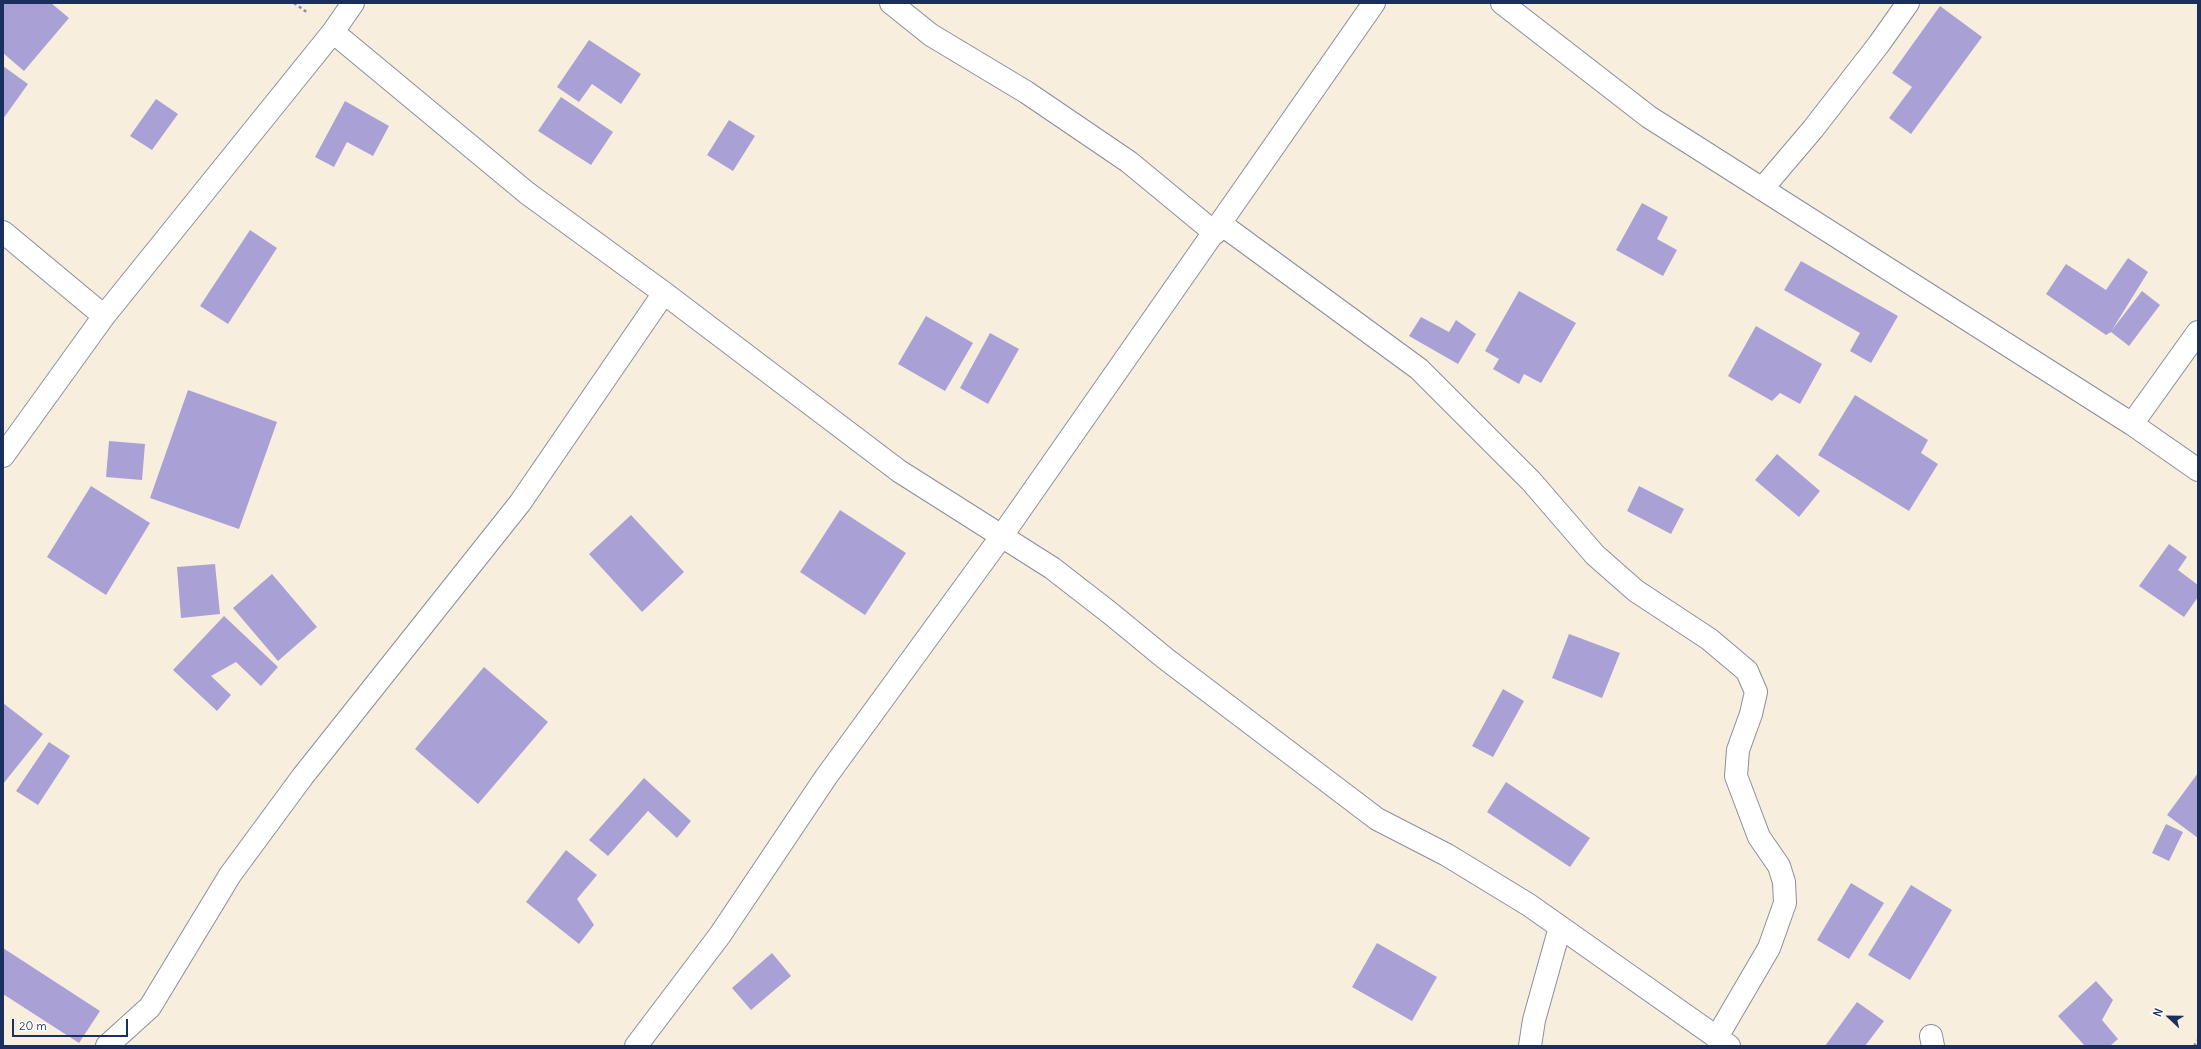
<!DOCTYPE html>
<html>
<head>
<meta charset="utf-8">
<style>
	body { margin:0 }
	#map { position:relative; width:2201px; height:1049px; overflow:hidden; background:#f8eedd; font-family:Delius,sans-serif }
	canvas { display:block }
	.frame { position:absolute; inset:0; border:4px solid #1b2f5e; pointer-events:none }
	.north { position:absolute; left:2149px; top:997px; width:40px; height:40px; -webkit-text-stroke:3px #fff; paint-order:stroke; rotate:292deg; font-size:11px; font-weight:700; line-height:16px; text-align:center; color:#1b2f5e }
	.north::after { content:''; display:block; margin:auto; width:14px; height:18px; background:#1b2f5e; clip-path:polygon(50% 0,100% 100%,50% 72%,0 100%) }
	.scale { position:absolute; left:12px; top:1019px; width:116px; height:18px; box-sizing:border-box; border:2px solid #1b2f5e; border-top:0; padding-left:5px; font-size:12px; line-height:14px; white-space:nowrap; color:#1b2f5e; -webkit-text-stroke:3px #fff; paint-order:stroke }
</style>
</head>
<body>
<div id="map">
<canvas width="2201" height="1049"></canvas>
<div class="frame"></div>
<div class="north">N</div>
<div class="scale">20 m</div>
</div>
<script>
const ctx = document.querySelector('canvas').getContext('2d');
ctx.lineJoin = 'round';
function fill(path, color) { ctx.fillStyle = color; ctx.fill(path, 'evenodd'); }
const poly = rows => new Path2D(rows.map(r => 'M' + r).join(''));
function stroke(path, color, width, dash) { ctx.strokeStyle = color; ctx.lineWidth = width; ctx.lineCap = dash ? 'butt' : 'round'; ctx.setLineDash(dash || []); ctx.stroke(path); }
const building = poly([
	[3,3,51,3,69,18,24,71,3,53],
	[1940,6,1982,37,1911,134,1889,118,1912,87,1892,73],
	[589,40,641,74,621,104,592,84,579,102,557,87],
	[3,66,28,84,3,119],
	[561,97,613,132,591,165,538,131],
	[156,99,178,114,152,150,130,136],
	[345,101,389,126,373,156,347,142,334,167,315,157],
	[729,120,755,136,733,171,707,155],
	[1642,203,1668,217,1657,239,1677,250,1663,276,1616,250],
	[250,230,277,248,228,324,200,306],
	[2128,258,2148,272,2112,330,2142,291,2160,305,2129,346,2111,332,2106,335,2046,294,2066,264,2106,290],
	[1801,261,1898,316,1871,363,1850,351,1860,333,1784,290],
	[1519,291,1576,323,1541,383,1524,374,1519,384,1493,369,1499,359,1485,351],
	[926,316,973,343,945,391,898,364],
	[1421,317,1449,332,1456,320,1476,334,1458,364,1409,336],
	[1756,326,1822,364,1800,404,1780,393,1772,401,1728,376],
	[990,333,1019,349,988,404,960,388],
	[188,390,277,422,239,529,150,498],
	[1855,395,1928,440,1921,453,1938,464,1909,511,1818,455],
	[109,441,145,444,142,480,106,477],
	[1777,454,1820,491,1799,517,1755,480],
	[91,486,150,523,106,595,47,557],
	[1639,486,1684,509,1671,534,1627,511],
	[840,510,906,553,865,615,800,572],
	[631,515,684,572,642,612,589,554],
	[2169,544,2187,557,2178,570,2198,585,2198,597,2184,617,2139,586],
	[215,564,220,614,181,618,177,567],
	[272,574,317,627,278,661,233,608],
	[224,616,278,667,261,686,236,662,211,676,231,695,217,711,173,670],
	[1569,634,1620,653,1602,698,1552,678],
	[484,667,548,722,478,804,415,749],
	[1503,689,1524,701,1493,757,1472,746],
	[3,703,43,734,3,784],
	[49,742,70,756,38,805,16,791],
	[2198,773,2198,838,2167,815],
	[644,778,691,821,677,838,648,811,608,856,589,840],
	[1506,782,1590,838,1570,867,1487,812],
	[2166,824,2183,832,2169,861,2152,853],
	[566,850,597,875,577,899,594,925,579,944,526,902],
	[1851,883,1884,903,1849,959,1817,940],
	[1911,885,1952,910,1910,980,1868,955],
	[1377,943,1437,977,1412,1021,1352,987],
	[3,948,100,1011,79,1043,3,994],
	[772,953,791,976,751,1010,732,988],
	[2096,981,2113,1000,2102,1020,2118,1039,2110,1046,2085,1046,2058,1016],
	[1857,1002,1884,1021,1865,1046,1825,1046]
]);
const path = poly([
	[294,3,308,13],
	[2194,1046,2198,1040]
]);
const minor = poly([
	[891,3,931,35,1026,92,1129,162,1215,233],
	[1502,3,1649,117,2132,424,2198,470],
	[333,32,527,193,664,293,899,471,1052,568,1110,613,1166,659,1377,819,1447,855,1529,905,1729,1046],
	[1762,189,1813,129,1879,44,1908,3],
	[1221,224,1419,369,1531,481,1595,555,1636,591,1709,639,1747,671,1756,692,1751,714,1738,750,1736,776,1759,837,1779,866,1784,882,1785,903,1769,948,1717,1037],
	[3,232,104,316],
	[2132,424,2198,332],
	[3,456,104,316,333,32,353,3],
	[1931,1036,1933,1046],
	[107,1046,150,1007,230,875,303,776,520,503,664,293],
	[636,1046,720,935,826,777,1001,537,1374,3],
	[1530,1046,1534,1020,1560,927]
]);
fill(building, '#a9a1d5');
stroke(minor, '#8a8e9e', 24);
stroke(path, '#8a8e9e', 2.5, [3, 3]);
stroke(minor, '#fff', 22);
</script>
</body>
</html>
